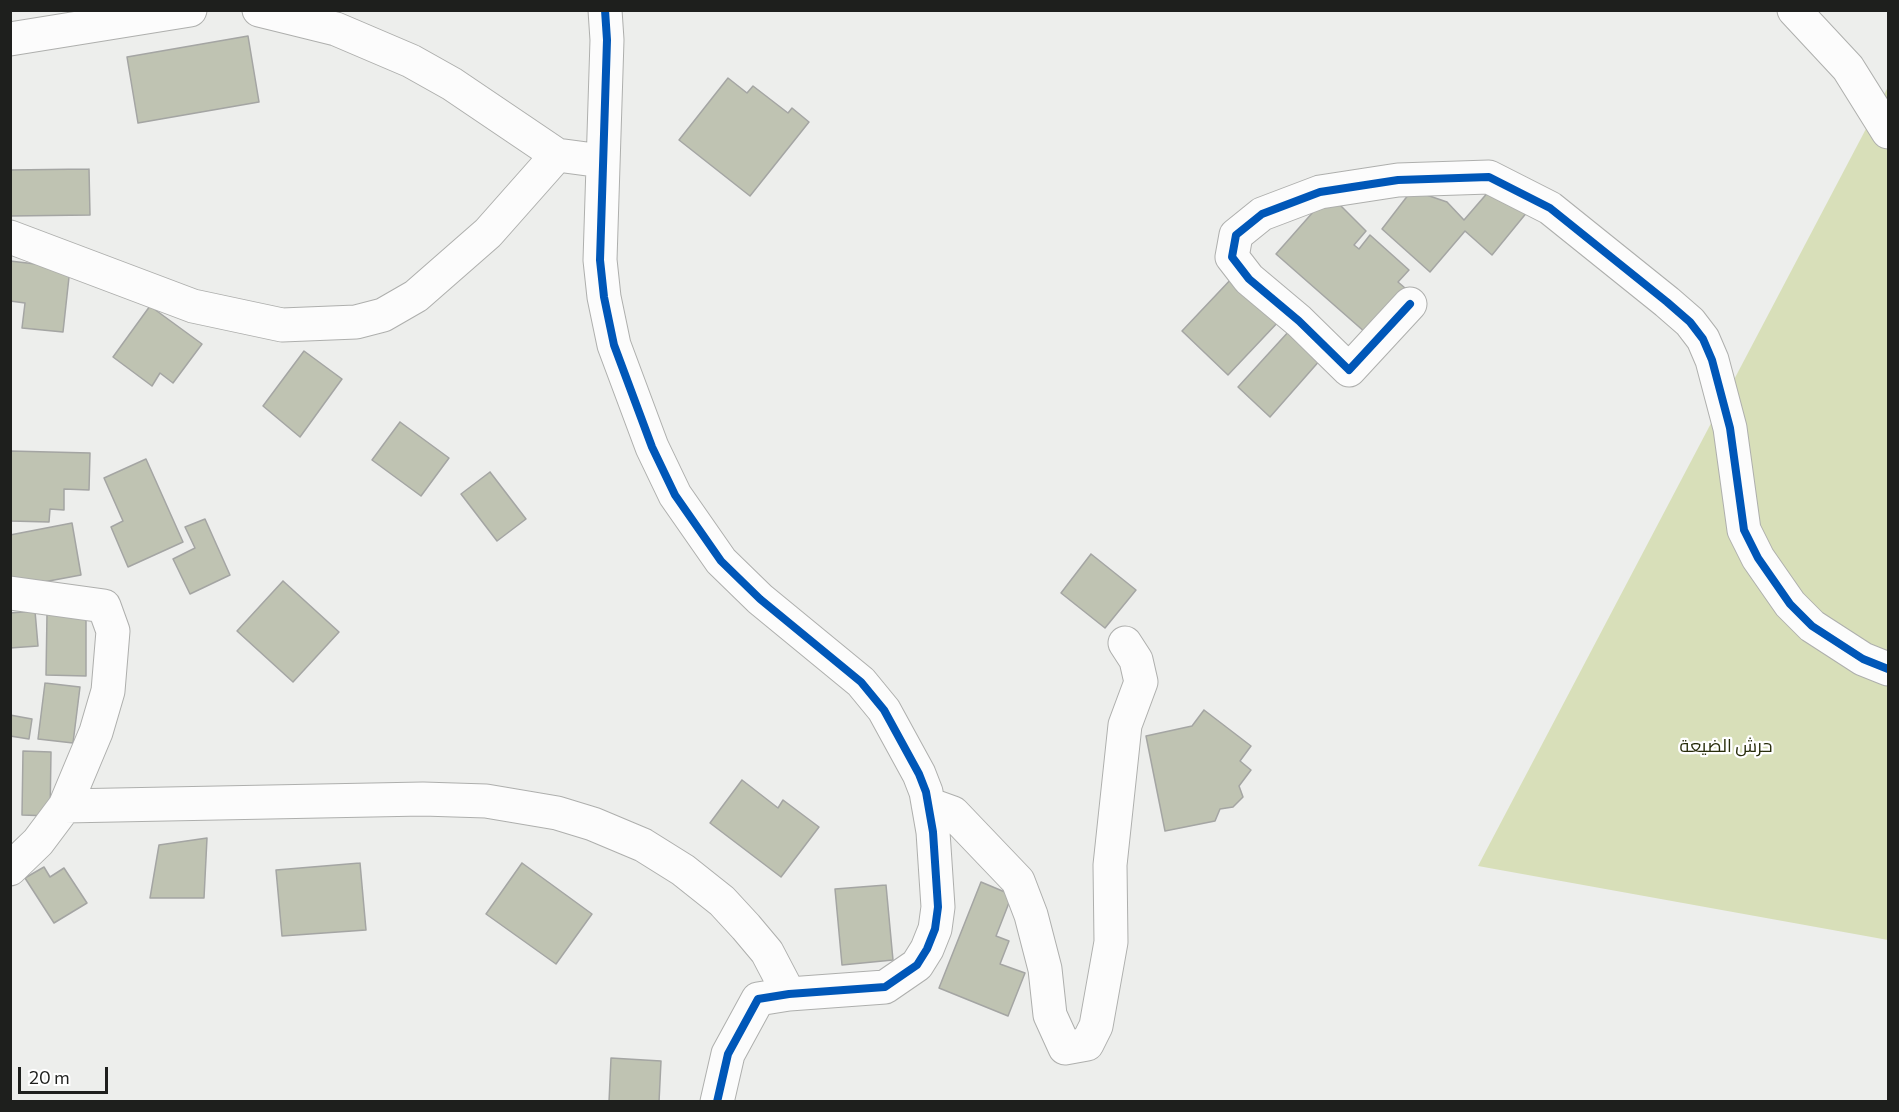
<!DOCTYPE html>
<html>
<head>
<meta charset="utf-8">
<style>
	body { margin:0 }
	#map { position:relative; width:1899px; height:1112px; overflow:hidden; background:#edeeec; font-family:Commissioner,sans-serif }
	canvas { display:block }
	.frame { position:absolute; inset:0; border:12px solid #1e1f1d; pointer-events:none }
	.scale { position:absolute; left:18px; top:1067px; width:90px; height:27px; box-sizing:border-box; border:3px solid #1e1f1d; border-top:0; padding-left:8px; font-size:18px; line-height:21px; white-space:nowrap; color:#1e1f1d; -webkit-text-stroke:4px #fff; paint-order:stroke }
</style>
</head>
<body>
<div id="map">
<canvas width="1899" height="1112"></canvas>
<div class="frame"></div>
<div class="scale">20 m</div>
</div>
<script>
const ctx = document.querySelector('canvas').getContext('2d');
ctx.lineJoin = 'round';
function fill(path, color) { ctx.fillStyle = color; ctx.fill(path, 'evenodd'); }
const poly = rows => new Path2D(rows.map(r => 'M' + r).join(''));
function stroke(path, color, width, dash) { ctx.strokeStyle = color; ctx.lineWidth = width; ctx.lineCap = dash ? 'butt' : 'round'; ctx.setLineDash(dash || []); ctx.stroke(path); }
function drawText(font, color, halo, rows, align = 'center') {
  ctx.font = font + ' Commissioner,Cairo,sans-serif'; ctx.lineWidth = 4.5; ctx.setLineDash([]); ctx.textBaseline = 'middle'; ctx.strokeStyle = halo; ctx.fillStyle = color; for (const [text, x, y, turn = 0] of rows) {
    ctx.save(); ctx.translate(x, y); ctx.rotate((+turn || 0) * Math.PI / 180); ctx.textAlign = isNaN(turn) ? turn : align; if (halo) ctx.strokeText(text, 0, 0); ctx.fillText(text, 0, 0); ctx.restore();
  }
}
const green = poly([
	[1888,87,1888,940,1478,866]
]);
const building = poly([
	[248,36,259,102,138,123,127,57,248,36],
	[728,78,747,93,753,86,788,113,792,108,809,122,750,196,679,140,728,78],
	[89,169,90,215,10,216,10,170,89,169],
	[1496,183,1528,211,1492,255,1465,231,1430,272,1382,229,1412,190,1447,202,1464,220,1496,183],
	[1329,194,1366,231,1354,245,1359,249,1370,235,1409,270,1398,282,1405,288,1366,333,1276,254,1329,194],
	[10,261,70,268,63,332,22,328,25,303,10,301,10,261],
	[1234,276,1280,320,1228,375,1182,331,1234,276],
	[150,306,202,344,173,383,160,373,152,386,113,357,150,306],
	[1290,330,1321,359,1270,417,1238,387,1290,330],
	[304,351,342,379,300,437,263,406,304,351],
	[400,422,449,458,421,496,372,460,400,422],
	[10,451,90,453,89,490,64,489,64,510,50,509,49,522,10,521,10,451],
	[146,459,183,542,128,567,111,527,123,521,104,478,146,459],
	[490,472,526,519,497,541,461,494,490,472],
	[205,519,230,575,190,594,173,559,195,548,185,527,205,519],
	[72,523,81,575,11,588,10,535,72,523],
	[1091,554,1136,590,1105,628,1061,593,1091,554],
	[283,581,339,632,293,682,237,631,283,581],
	[35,611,38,646,10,648,10,613,35,611],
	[47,614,86,615,86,676,46,675,47,614],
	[45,683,80,687,73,743,38,739,45,683],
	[1204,710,1251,746,1240,761,1251,770,1239,786,1243,797,1233,807,1220,809,1215,821,1165,831,1146,736,1192,726,1204,710],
	[10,715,32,719,29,739,10,736,10,715],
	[23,751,51,752,50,816,22,815,23,751],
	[742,780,778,808,783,800,819,827,781,877,710,823,742,780],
	[207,838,204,898,150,898,159,845,207,838],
	[360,863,366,930,282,936,276,870,360,863],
	[522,863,592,914,556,964,486,914,522,863],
	[44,867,50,877,64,868,87,903,54,923,25,878,44,867],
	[981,882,1012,895,996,936,1009,941,1000,964,1025,973,1008,1016,939,988,981,882],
	[886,885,893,960,842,965,835,889,886,885],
	[611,1058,661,1061,659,1102,609,1102,611,1058]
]);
const minor = poly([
	[259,10,336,29,411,61,452,84,557,155],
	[605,10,607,40,600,260,604,297,614,345,652,447,675,495,721,561,760,599,861,682,884,710,919,774,926,792,933,832,938,907,935,929,927,949,917,965,885,987,789,994,758,999,728,1054,717,1102],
	[1794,10,1848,68,1888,132],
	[10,39,190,10],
	[10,237,193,306,282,325,356,322,383,315,416,296,488,233,557,155,602,161],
	[1410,304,1349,370,1299,321,1249,279,1232,257,1236,235,1262,214,1320,192,1398,180,1489,177,1550,208,1667,302,1690,322,1703,339,1712,360,1730,428,1744,530,1758,558,1790,604,1812,626,1863,659,1888,669],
	[10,593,104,606,113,631,108,691,96,732,65,806,38,842,10,869],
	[928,804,953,813,1018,881,1031,915,1045,969,1050,1015,1065,1048,1087,1044,1096,1026,1111,942,1110,865,1125,725,1141,682,1136,660,1125,643],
	[65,806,423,799,486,801,557,813,593,824,643,845,683,870,722,901,746,927,767,952,789,994]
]);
const cycleway = poly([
	[605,10,607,40,600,260,604,297,614,345,652,447,675,495,721,561,760,599,861,682,884,710,919,774,926,792,933,832,938,907,935,929,927,949,917,965,885,987,789,994,758,999,728,1054,717,1102],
	[1410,304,1349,370,1299,321,1249,279,1232,257,1236,235,1262,214,1320,192,1398,180,1489,177,1550,208,1667,302,1690,322,1703,339,1712,360,1730,428,1744,530,1758,558,1790,604,1812,626,1863,659,1888,669]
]);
const parkNames = [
	["حرش الضيعة",1726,746]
];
fill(green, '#d8dfb9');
fill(building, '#bfc3b2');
stroke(building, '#a4a5a3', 1.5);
stroke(minor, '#aeafad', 35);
stroke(minor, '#fcfcfc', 33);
stroke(cycleway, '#0057b8', 8);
drawText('18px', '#282d0b', '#fff', parkNames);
</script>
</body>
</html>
